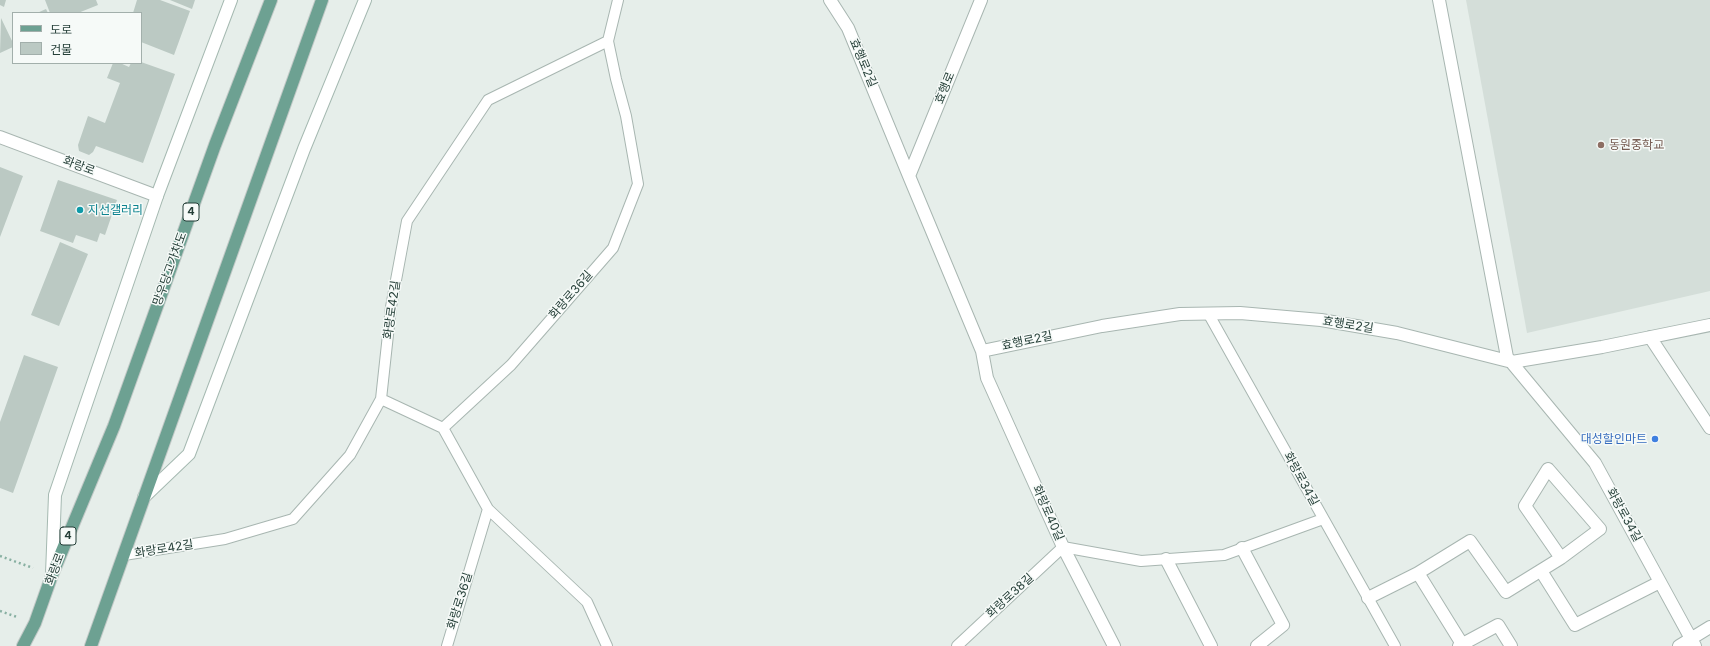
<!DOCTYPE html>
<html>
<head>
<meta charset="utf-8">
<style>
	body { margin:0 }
	#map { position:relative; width:1710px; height:646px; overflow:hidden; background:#e6eeea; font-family:Inter,"Noto Sans KR",sans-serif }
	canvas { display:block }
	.legend { position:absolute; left:12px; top:12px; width:130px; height:52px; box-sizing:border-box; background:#f6faf8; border:1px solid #a2afab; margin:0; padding:5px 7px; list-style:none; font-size:12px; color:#253f38 }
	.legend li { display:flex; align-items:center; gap:8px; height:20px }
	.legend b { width:20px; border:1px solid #a2afab }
</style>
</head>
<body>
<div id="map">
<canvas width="1710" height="646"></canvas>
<ul class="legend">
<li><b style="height:5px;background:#6da192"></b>도로</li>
<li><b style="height:11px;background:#bbc9c3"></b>건물</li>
</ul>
</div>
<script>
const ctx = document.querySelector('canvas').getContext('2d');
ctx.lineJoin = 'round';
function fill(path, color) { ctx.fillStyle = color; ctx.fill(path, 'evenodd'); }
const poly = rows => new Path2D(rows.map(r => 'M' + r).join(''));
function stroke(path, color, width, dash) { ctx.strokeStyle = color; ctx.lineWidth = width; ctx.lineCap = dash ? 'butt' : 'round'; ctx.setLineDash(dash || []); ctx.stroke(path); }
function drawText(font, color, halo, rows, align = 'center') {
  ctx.font = font + ' Inter,"Noto Sans KR",sans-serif'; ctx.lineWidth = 3; ctx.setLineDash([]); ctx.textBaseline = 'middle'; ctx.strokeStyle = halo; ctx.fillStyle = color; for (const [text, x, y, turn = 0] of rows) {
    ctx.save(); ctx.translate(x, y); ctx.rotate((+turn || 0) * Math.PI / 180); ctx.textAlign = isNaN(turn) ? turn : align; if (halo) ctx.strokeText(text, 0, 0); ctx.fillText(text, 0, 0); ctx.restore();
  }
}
const built = poly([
	[1466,0,1710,0,1710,291,1527,333]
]);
const building = poly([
	[0,0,6,0,4,7,0,5],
	[45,0,96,0,98,5,78,13,50,13],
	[137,0,160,0,190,11,174,55,141,42,141,13,133,13],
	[170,0,195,0,192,9],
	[46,9,48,13,37,13],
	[1,18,13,43,13,47,0,53],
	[141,62,175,74,143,163,96,146,93,152,89,155,79,151,78,145,88,116,105,123,120,83,107,78,113,63,120,63,129,67,131,63],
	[0,167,23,176,0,237],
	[58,180,117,200,105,235,100,233,97,242,76,235,73,243,40,231],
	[60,242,88,254,59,326,31,315],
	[24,355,58,367,13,493,0,488,0,422]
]);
const path = poly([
	[0,556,33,568],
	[0,611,17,617]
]);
const service = poly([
	[1208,313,1395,646],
	[381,399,443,428],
	[443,428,511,365,613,248,638,184,626,116,616,79,608,41],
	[443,428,488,509,447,646],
	[488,509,587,602,607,646],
	[124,555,225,539,293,519,350,455,381,399,391,307,407,221,488,100,608,41,618,0],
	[957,646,1063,547,1141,561,1224,555,1323,519]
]);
const minor = poly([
	[830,0,848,28,909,176,982,351,987,378,1063,547,1114,646],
	[1439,0,1507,357,1595,463,1695,646],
	[0,137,157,196],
	[909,176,981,0],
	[1650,337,1710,428],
	[982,351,1102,326,1180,314,1240,313,1321,320,1397,333,1512,362,1602,347,1710,325],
	[1242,548,1283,625,1257,646],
	[1166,559,1211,646],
	[1541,571,1575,625,1660,582],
	[1418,573,1470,541,1506,592,1561,558,1525,506,1548,469,1600,529,1561,558],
	[1368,598,1418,573,1462,644],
	[1459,646,1498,625,1511,646],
	[1679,646,1710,627]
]);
const secondary = poly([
	[144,497,189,454,304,149,365,0],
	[52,574,55,495,157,196,231,0]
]);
const primary = poly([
	[23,646,35,623,52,575,114,426,215,145,271,0],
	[91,646,322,0]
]);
const markers = [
	[1601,145,4,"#8d6e63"],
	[80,210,4,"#0f9aa8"],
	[1655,439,4,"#3f7fe0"]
];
const shields = [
	[191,212,16],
	[68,536,16]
];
const shieldNames = [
	["4",191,212],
	["4",68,536]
];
const streetNames = [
	["효행로2길",863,63,67],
	["효행로",945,88,-68],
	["화랑로",79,166,21],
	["망우당고가차도",170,269,-70],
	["화랑로36길",571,295,-49],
	["화랑로42길",392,310,-82],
	["효행로2길",1348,325,9],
	["효행로2길",1027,341,-12],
	["화랑로34길",1301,479,61],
	["화랑로40길",1048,513,66],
	["화랑로34길",1624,515,61],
	["화랑로42길",164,549,-9],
	["화랑로",55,569,-69],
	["화랑로38길",1010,596,-42],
	["화랑로36길",460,601,-73]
];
const educationNames = [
	["동원중학교",1609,145]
];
const cultureNames = [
	["지선갤러리",88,210]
];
const shopNames = [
	["대성할인마트",1647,439]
];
fill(built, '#d4ded9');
fill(building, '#bbc9c3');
stroke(service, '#a8b6b1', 12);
stroke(minor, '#a8b6b1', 14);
stroke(secondary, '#a5b9b1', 14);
stroke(primary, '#c2c9c7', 14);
stroke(path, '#88b0a2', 2.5, [2, 3]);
stroke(service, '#fff', 10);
stroke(minor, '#fff', 12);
stroke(secondary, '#fff', 12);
stroke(primary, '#6da192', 12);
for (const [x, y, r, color] of markers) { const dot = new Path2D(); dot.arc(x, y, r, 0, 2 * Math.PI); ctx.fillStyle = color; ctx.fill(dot); stroke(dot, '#f6faf8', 1.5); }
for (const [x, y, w] of shields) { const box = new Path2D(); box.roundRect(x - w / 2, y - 9, w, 18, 3); ctx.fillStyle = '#f6faf8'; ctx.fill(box); stroke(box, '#253f38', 1); }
drawText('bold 11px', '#253f38', null, shieldNames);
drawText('12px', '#253f38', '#f6faf8', streetNames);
drawText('12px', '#785e54', '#f6faf8', educationNames, 'left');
drawText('12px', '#0d838f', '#f6faf8', cultureNames, 'left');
drawText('12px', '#366cbe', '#f6faf8', shopNames, 'right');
</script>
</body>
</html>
